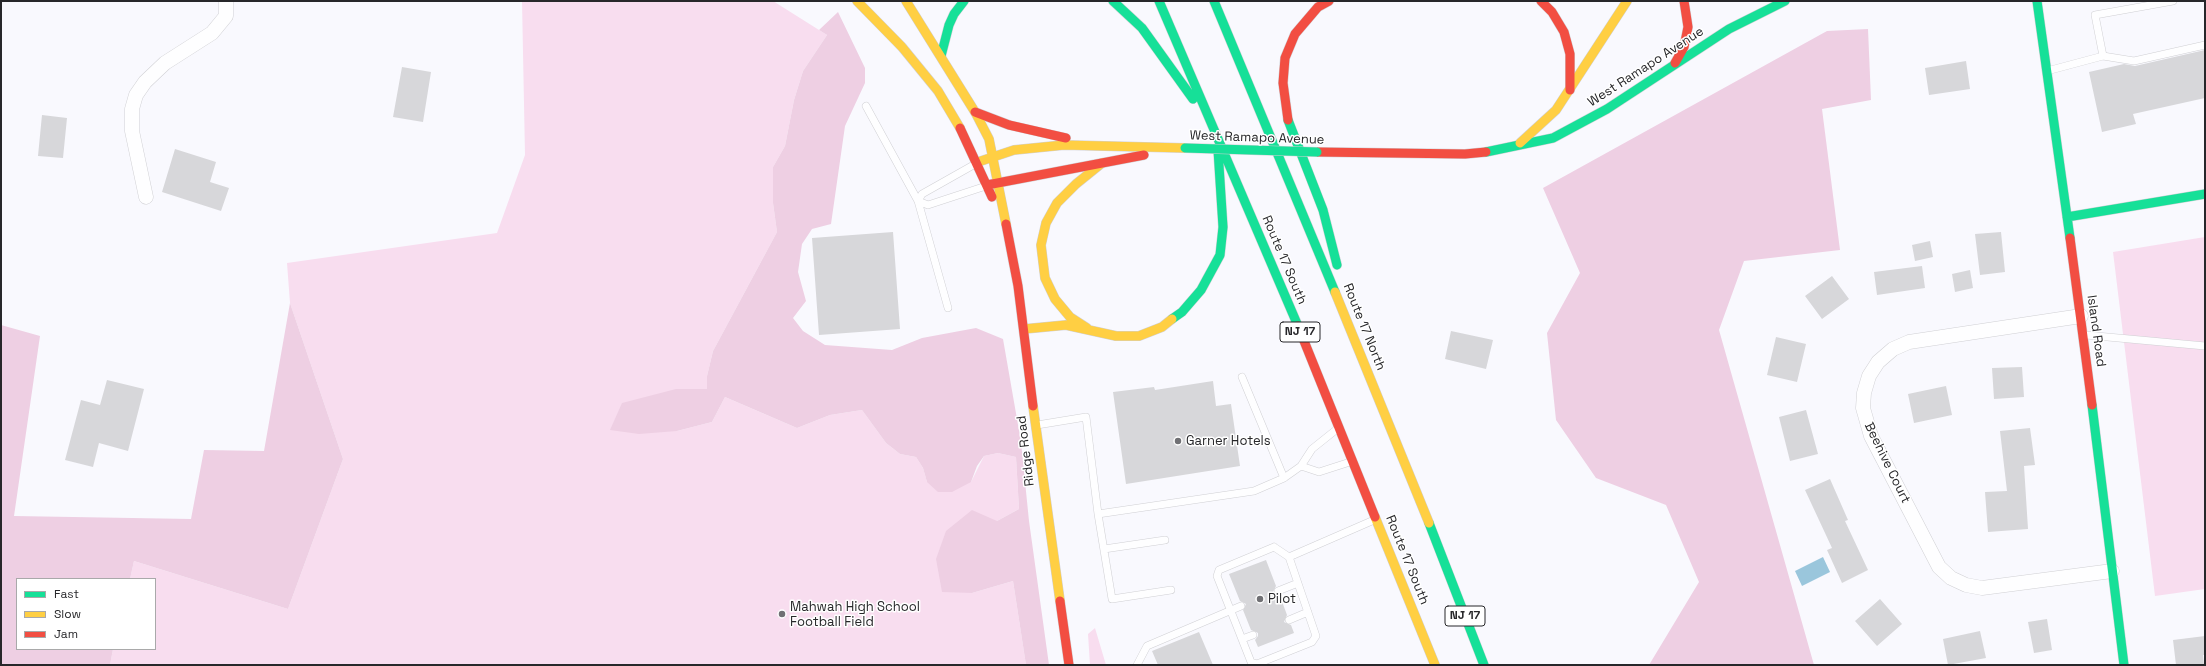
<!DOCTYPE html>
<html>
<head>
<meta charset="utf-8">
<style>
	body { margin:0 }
	#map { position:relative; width:2206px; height:666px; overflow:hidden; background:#f9f9fe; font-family:"Space Grotesk",sans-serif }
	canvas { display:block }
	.frame { position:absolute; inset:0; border:2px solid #27272a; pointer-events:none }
	.legend { position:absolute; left:16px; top:578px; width:140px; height:72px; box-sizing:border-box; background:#fff; border:1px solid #a9a9aa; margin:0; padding:5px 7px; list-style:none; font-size:12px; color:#27272a }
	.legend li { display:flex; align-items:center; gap:8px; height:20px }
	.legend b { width:20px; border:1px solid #a9a9aa }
</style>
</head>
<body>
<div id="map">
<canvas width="2206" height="666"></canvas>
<div class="frame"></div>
<ul class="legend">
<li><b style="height:5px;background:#16e098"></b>Fast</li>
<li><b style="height:5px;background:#ffcf43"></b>Slow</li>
<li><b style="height:5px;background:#f24e42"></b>Jam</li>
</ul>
</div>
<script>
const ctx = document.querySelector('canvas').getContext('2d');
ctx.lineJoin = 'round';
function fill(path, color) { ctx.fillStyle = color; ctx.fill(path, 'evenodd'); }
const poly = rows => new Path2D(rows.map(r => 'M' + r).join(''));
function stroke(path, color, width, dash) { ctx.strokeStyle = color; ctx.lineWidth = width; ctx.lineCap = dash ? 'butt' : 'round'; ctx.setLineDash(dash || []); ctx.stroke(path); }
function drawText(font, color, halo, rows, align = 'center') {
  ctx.font = font + ' "Space Grotesk",sans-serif'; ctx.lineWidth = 3; ctx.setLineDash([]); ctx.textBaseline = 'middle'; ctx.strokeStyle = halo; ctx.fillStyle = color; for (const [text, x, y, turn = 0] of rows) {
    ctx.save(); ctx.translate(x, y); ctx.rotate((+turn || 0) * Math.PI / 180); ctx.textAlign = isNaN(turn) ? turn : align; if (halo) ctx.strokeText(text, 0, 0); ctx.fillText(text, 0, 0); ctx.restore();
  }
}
const green = poly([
	[522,1,773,1,827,35,803,71,794,100,785,146,773,167,773,203,777,232,713,351,707,376,707,390,676,389,677,431,712,422,725,397,797,428,830,415,862,410,886,443,900,454,916,457,923,468,927,482,971,482,984,456,998,453,1016,457,1019,509,997,521,972,593,1013,581,1026,665,110,665,113,649,155,649,155,579,130,579,134,561,288,609,343,459,290,303,287,263,497,233,525,155],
	[2205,237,2205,589,2155,596,2113,252],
	[1095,628,1106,665,1090,665,1088,634]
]);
const forest = poly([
	[838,12,865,68,865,83,845,126,831,224,812,229,802,244,798,272,806,301,793,318,803,331,825,345,892,350,922,338,976,328,1003,339,1021,442,1029,521,1049,665,1026,665,1013,581,972,593,942,592,936,559,946,531,972,510,997,521,1019,509,1016,457,998,453,984,456,977,466,971,482,952,492,938,492,927,482,923,468,916,457,900,454,886,443,862,410,830,415,797,428,725,397,712,422,677,431,639,434,610,430,622,403,676,389,707,389,707,376,713,351,777,232,773,203,773,167,785,146,794,100,803,71,827,35,819,30],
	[1868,29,1871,100,1822,109,1840,250,1744,261,1719,330,1814,665,1649,665,1699,582,1666,505,1596,478,1556,420,1547,333,1580,273,1543,188,1827,31],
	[290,303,343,459,288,609,134,561,130,579,17,579,17,649,113,649,110,665,1,665,1,325,40,336,14,516,191,519,204,450,264,451]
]);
const water = poly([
	[1823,557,1830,572,1802,586,1795,571]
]);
const building = poly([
	[2205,50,2205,98,2133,114,2136,124,2102,132,2089,72,2124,64,2135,66],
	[1966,61,1970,89,1929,95,1925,68],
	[402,67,431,72,423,122,393,117],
	[42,115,67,118,63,158,38,156],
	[175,149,216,162,210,182,229,188,221,211,162,192],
	[893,232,900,329,819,335,812,238],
	[2001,232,2005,272,1980,275,1975,234],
	[1930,241,1933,257,1915,261,1912,245],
	[1922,266,1925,288,1877,295,1874,272],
	[1970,270,1973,288,1955,292,1952,274],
	[1832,276,1849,299,1822,319,1805,296],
	[1451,331,1493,340,1486,369,1445,359],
	[1776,337,1806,344,1797,382,1767,375],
	[2022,367,2024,397,1994,399,1992,368],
	[107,380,144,389,128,451,99,443,93,467,65,460,81,400,100,405],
	[1213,381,1216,406,1231,404,1240,466,1126,484,1113,392,1154,387,1155,390],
	[1946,386,1952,415,1914,423,1908,394],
	[1806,410,1818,454,1790,461,1779,417],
	[2030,428,2035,465,2024,466,2028,529,1988,532,1985,492,2007,491,2000,431],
	[1830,479,1848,520,1845,521,1868,570,1842,583,1827,550,1832,548,1805,490],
	[1266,560,1276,586,1273,592,1280,596,1287,615,1284,622,1291,625,1294,633,1258,647,1255,640,1258,636,1258,633,1251,630,1243,610,1246,604,1240,601,1229,574],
	[1880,599,1902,624,1877,646,1855,621],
	[2047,619,2052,650,2034,653,2028,622],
	[1980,631,1986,658,1948,665,1943,639],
	[1199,632,1213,665,1158,665,1152,651],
	[2205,636,2205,655,2203,655,2204,665,2176,665,2173,640]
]);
const lane = poly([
	[2103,56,2095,15,2173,1],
	[2047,71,2103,56,2134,61,2205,45],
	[866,106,918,201,948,308],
	[977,163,922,194,918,201,928,205,986,186],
	[2086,335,2205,346],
	[1242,377,1284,478],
	[1037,425,1086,417,1098,514,1254,491,1284,478,1301,466,1312,449,1337,429],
	[1301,466,1319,472,1350,462],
	[1098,514,1112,599,1171,590],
	[1274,547,1289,557,1316,636,1312,642,1257,664,1251,662,1217,576,1219,570,1274,547],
	[1104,549,1165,540],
	[1289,557,1374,520],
	[1278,591,1298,583],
	[1289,620,1308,612],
	[1242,639,1253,635],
	[1137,665,1147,646,1241,606]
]);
const street = poly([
	[146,197,132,131,132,109,136,95,145,82,165,63,212,33,226,16,226,1],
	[2081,316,1909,342,1893,349,1878,362,1869,376,1864,393,1863,408,1871,436,1939,567,1951,578,1966,585,1982,588,2112,571]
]);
const fast = poly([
	[1113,1,1142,28,1193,99],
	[1159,1,1298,326],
	[1214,1,1335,292],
	[2037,1,2070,238],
	[941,56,949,25,954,14,964,1],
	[1288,120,1323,210,1337,265],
	[1486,152,1553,138,1607,109,1729,29,1785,1],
	[2067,217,2205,194],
	[1172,319,1182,312,1201,290,1220,255,1223,227,1218,150],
	[2092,405,2124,665],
	[1429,523,1484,665]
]);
const slow = poly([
	[857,1,902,47,938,91,960,128],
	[906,1,975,112,989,139,1006,224],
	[1520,143,1556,110,1627,1],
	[981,161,1014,150,1064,145,1185,148],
	[1335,292,1429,523],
	[1087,328,1070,317,1055,299,1045,278,1041,245,1046,223,1057,203,1076,184,1102,163],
	[1024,329,1066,325,1116,336,1139,336,1162,327,1172,319],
	[1033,406,1060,601],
	[1375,517,1435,665]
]);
const jam = poly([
	[1541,1,1552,12,1564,32,1570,54,1570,90],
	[1675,63,1684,47,1688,27,1684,1],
	[975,112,1009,125,1066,138],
	[1288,120,1283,83,1285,58,1295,34,1318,7,1329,1],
	[960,128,992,197],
	[1317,152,1465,154,1486,152],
	[987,185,1144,155],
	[1006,224,1018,286,1033,406],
	[2070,238,2092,405],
	[1298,326,1375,517],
	[1060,601,1069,665]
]);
const fastBridge = poly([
	[1185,148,1317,152]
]);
const markers = [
	[1178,441,4,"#707074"],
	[1260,599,4,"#707074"],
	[782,614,4,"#707074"]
];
const shields = [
	[1300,332,40],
	[1465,616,40]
];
const shieldNames = [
	["NJ 17",1300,332],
	["NJ 17",1465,616]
];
const streetNames = [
	["West Ramapo Avenue",1646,67,-33],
	["West Ramapo Avenue",1257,138,2],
	["Route 17 South",1284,260,67],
	["Route 17 North",1364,327,68],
	["Island Road",2096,331,82],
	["Ridge Road",1026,451,-97],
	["Beehive Court",1887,463,64],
	["Route 17 South",1407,560,68]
];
const poiNames = [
	["Garner Hotels",1186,441],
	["Pilot",1268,599],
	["Mahwah High School",790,607],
	["Football Field",790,622]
];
fill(green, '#f8ddef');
fill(forest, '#eecfe3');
fill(water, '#9ac6dc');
fill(building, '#d7d7da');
stroke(lane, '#d0d0d4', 8);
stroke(street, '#d0d0d4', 15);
stroke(fast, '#d0d0d4', 10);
stroke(slow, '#d0d0d4', 10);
stroke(jam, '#d0d0d4', 10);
stroke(lane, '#fefeff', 7);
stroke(street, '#fefeff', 14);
stroke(fast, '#16e098', 9);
stroke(slow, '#ffcf43', 9);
stroke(jam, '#f24e42', 9);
stroke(fastBridge, '#d0d0d4', 10, []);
stroke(fastBridge, '#16e098', 9);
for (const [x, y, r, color] of markers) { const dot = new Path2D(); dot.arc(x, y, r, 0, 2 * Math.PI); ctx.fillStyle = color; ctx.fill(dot); stroke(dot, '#fff', 1.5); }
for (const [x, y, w] of shields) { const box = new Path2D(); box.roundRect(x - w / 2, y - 10, w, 20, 3); ctx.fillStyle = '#fff'; ctx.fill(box); stroke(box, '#27272a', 1); }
drawText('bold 12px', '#27272a', null, shieldNames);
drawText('13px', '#27272a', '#fff', streetNames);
drawText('13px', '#27272a', '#fff', poiNames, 'left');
</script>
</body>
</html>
